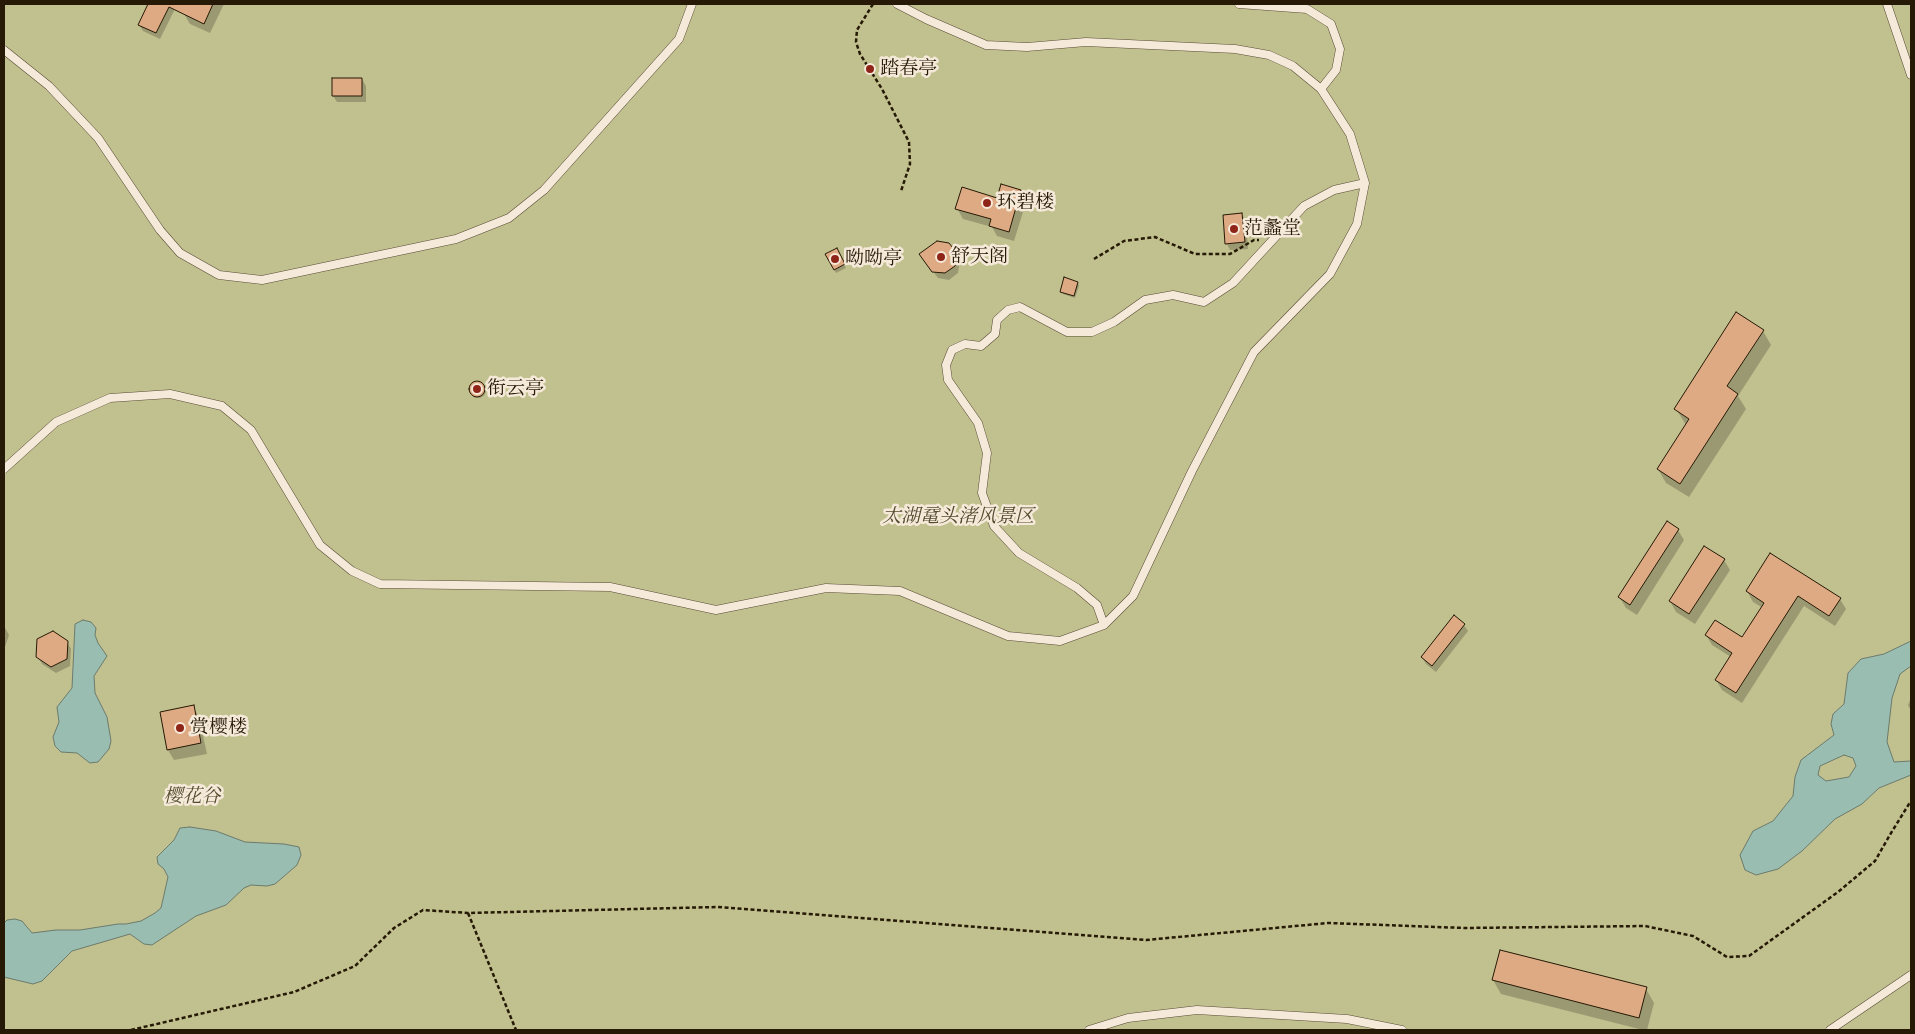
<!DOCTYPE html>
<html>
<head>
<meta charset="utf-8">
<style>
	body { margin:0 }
	#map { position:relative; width:1915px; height:1034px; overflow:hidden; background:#efdfc5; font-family:"IM FELL Great Primer",serif }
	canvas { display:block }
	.frame { position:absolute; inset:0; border:5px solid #261905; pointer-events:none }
</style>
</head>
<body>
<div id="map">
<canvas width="1915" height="1034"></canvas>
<div class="frame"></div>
</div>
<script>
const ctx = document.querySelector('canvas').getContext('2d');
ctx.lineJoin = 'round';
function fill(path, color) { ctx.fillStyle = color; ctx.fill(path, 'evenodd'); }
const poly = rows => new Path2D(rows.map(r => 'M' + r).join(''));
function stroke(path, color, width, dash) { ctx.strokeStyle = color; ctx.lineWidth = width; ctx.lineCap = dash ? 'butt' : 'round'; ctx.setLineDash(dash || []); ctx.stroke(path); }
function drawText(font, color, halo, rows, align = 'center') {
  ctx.font = font + ' "IM FELL Great Primer","Noto Serif SC",serif'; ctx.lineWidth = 5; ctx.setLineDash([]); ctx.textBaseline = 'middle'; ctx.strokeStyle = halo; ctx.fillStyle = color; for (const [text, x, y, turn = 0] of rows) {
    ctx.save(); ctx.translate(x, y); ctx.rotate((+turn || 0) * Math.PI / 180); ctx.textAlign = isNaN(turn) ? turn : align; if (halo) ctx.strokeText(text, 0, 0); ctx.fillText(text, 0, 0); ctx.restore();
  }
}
const green = poly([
	[4,4,1911,4,1911,1030,4,1030]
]);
const water = poly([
	[83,620,91,622,96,628,95,635,98,643,107,656,94,676,95,693,107,717,111,741,109,749,98,762,90,763,77,753,61,752,55,746,53,737,59,722,57,707,72,688,75,624,83,620],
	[1911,641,1911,666,1900,674,1892,698,1887,742,1894,762,1911,761,1911,775,1879,788,1862,804,1835,819,1802,851,1778,869,1756,875,1745,870,1740,855,1753,831,1773,821,1793,796,1795,777,1801,760,1834,735,1831,724,1833,714,1844,704,1848,673,1861,659,1884,654,1911,641],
	[1844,755,1853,758,1856,766,1849,777,1826,781,1818,775,1820,766,1844,755],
	[190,827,216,831,245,842,284,844,299,847,301,855,297,865,275,884,267,886,251,885,244,888,226,905,196,916,152,945,144,944,130,934,72,951,42,981,33,984,4,977,4,923,7,920,15,919,22,921,32,933,56,930,80,930,118,924,126,924,141,921,155,913,161,908,168,877,164,869,158,864,157,857,174,840,180,828,190,827]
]);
const shadow = poly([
	[150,4,172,4,175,9,160,39,143,31,139,25],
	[189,4,224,4,210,33,190,24,184,14],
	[362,79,366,86,366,102,337,102,333,96],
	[1020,192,1026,202,1014,241,997,236,992,227,963,219,957,208,998,199],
	[1242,215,1246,221,1248,249,1230,250,1227,244],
	[836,250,846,268,836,273,827,255],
	[956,254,960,261,958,273,949,280,938,278,925,261],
	[1078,283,1079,286,1075,298,1063,294,1061,291],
	[1763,331,1771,345,1738,396,1746,409,1689,497,1666,483,1658,469,1686,425,1676,409],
	'470 390a8 8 0 1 1 16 0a8 8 0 1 1-16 0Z',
	[1668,523,1678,530,1684,540,1637,615,1626,608,1620,598],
	[1724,560,1730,570,1695,624,1676,612,1670,601],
	[1747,591,1840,599,1846,609,1835,626,1804,606,1742,703,1722,690,1716,680,1731,657,1712,645,1706,635,1743,639,1763,608,1753,602],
	[1464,625,1468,631,1436,672,1426,664,1422,657],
	[4,626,9,635,4,650],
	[67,642,71,649,70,666,56,673,42,664,38,657],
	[1911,698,1911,711,1908,705],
	[193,707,199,717,207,754,174,760,168,750,161,713],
	[1493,980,1646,989,1654,1003,1647,1030,1643,1030,1501,994]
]);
const building = poly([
	[148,4,213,4,204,24,169,7,156,33,138,25,148,4],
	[332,78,362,78,362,96,332,96,332,78],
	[1001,184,1021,190,1009,232,989,226,991,219,955,209,962,187,997,198,1001,184],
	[1242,213,1245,242,1225,244,1223,215,1242,213],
	[937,241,949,243,957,253,955,266,945,273,932,272,919,254,937,241],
	[837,248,845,264,834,270,825,254,837,248],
	[1064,277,1078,282,1074,296,1060,292,1064,277],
	[1736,312,1764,330,1727,386,1738,394,1680,484,1657,469,1689,419,1674,409,1736,312],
	'469 389a8 8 0 1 1 16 0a8 8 0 1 1-16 0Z',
	[1667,521,1679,529,1630,605,1618,597,1667,521],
	[1704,546,1725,559,1689,614,1669,601,1704,546],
	[1770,553,1841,598,1829,616,1798,596,1736,693,1715,680,1732,653,1705,635,1715,620,1742,637,1764,603,1746,591,1770,553],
	[1454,615,1465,624,1432,666,1421,657,1454,615],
	[53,631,68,641,67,659,51,667,36,657,37,639,53,631],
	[194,705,201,743,167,750,160,712,194,705],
	[1500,950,1647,987,1639,1018,1492,980,1500,950]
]);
const path = poly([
	[873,4,857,30,856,42,860,54,882,89,909,142,910,164,901,191],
	[1094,259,1124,241,1155,237,1195,254,1230,254,1254,240,1259,240],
	[468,913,516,1030],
	[131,1030,294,992,355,966,394,928,423,910,468,913,718,907,1146,940,1328,923,1465,928,1645,926,1693,936,1727,957,1749,956,1838,892,1875,861,1891,833,1909,804,1911,803]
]);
const service = poly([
	[1239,4,1307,9,1331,24,1340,49,1336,70,1321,89],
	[1887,4,1911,75],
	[4,50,49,86,98,138,160,230,180,253,219,275,262,280,456,239,509,218,544,190,679,39,692,4],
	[4,469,56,422,110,398,170,394,222,406,251,430,320,545,352,571,380,584,610,587,716,610,826,588,900,591,1008,636,1060,641,1104,625,1133,596,1192,471,1254,352,1330,274,1357,224,1365,183,1350,134,1321,89,1293,66,1269,55,1235,49,1086,42,1027,47,986,45,926,19,897,4],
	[1104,625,1097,605,1077,588,1019,553,994,526,982,493,987,453,978,423,948,380,946,365,952,350,965,344,981,346,995,334,997,320,1008,310,1020,307,1067,332,1092,332,1114,322,1145,300,1173,295,1204,302,1233,283,1304,206,1334,190,1365,183],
	[1089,1030,1128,1018,1197,1010,1347,1019,1402,1030],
	[1830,1030,1911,975]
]);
const markers = [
	[870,69,5,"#8f2418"],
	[987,203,5,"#8f2418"],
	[1234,229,5,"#8f2418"],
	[941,257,5,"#8f2418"],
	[835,259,5,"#8f2418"],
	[477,389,5,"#8f2418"],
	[180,728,5,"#8f2418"]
];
const poiNames = [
	["踏春亭",880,69],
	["环碧楼",997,203],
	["范蠡堂",1244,229],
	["舒天阁",951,257],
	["呦呦亭",845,259],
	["衔云亭",487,389],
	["赏樱楼",190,728]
];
const parkNames = [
	["太湖鼋头渚风景区",958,517],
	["樱花谷",192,797]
];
fill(green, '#c1c08f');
fill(water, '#9abdb1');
stroke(water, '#6c7b6c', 1);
fill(shadow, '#0003');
fill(building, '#ddaa84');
stroke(building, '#261905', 1);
stroke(service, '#584a35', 9);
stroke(path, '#261905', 2.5, [4, 2.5]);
stroke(service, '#f5ead9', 8);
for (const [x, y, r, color] of markers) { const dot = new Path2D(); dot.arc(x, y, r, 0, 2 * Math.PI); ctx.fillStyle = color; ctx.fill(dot); stroke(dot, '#f5ead9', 2); }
drawText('19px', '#261905', '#f5ead9', poiNames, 'left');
drawText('italic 19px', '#544b2e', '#f5ead9', parkNames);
</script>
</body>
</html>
